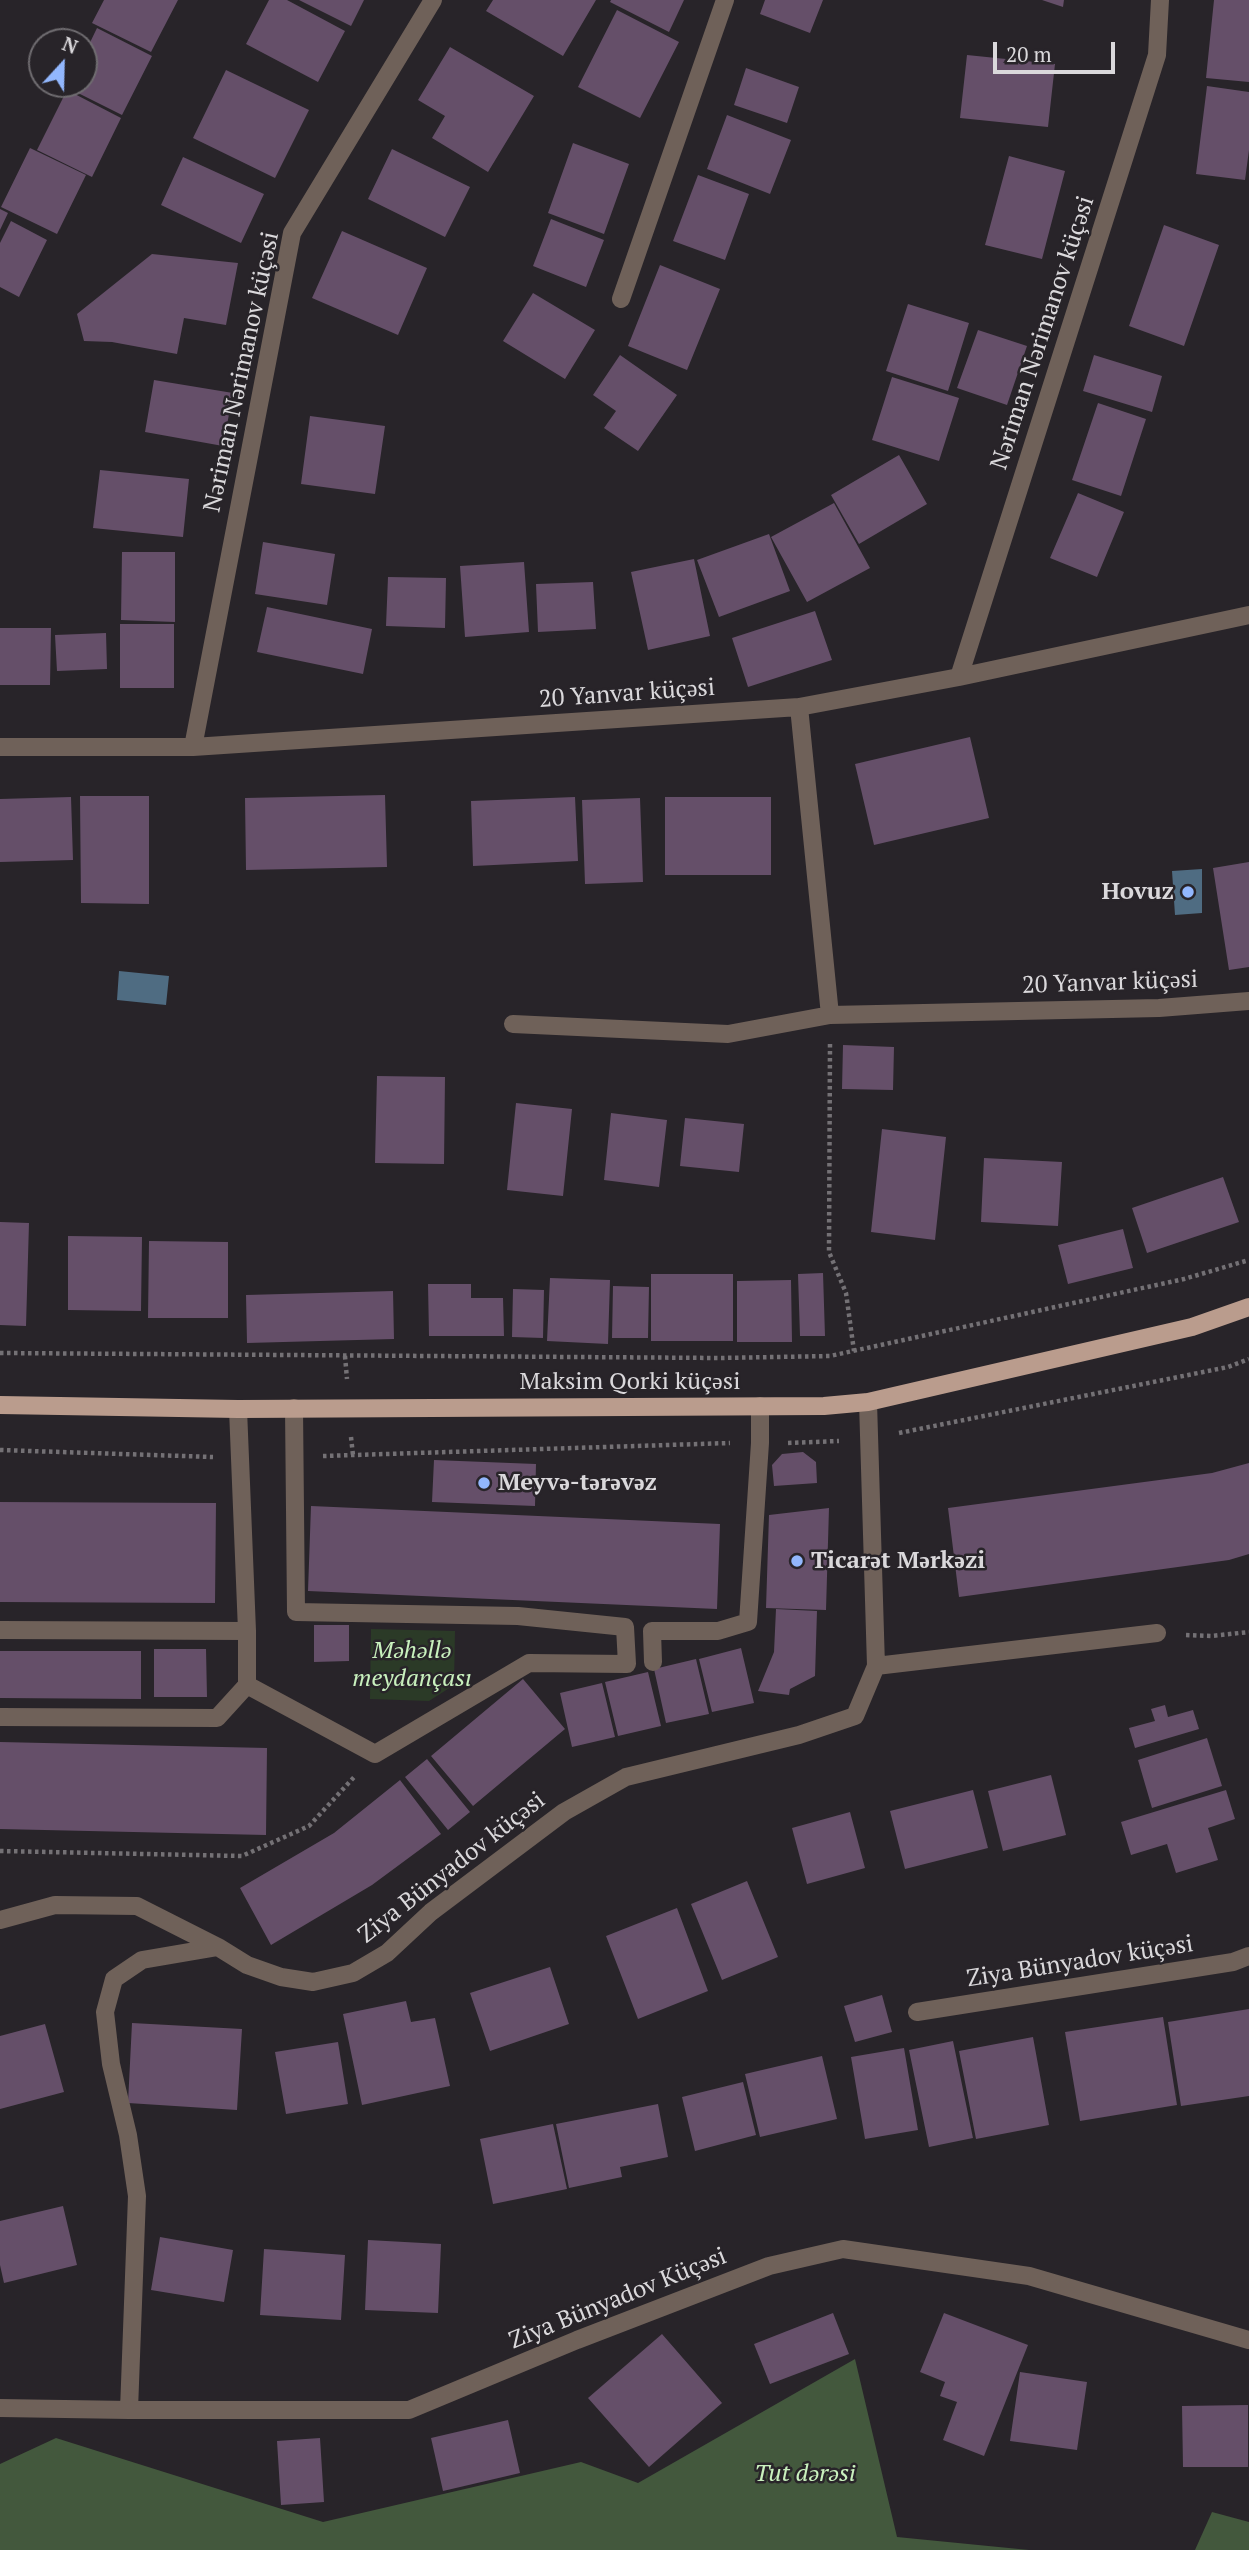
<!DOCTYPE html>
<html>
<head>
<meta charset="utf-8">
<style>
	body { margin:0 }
	#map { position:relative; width:1249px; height:2550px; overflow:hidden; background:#282429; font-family:"PT Serif",serif }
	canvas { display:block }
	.north { position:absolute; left:28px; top:28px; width:70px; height:70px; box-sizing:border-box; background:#282429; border:2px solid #6f6c70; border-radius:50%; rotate:22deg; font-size:19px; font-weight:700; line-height:28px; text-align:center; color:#dad8db }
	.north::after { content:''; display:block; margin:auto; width:24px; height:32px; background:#92b7fd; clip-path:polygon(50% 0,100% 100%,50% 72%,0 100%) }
	.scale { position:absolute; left:993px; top:42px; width:122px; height:32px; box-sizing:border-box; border:4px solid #dad8db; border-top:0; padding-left:9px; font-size:21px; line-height:24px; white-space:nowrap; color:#dad8db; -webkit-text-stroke:5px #282429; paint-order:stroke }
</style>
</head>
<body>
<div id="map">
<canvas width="1249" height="2550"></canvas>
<div class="north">N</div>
<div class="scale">20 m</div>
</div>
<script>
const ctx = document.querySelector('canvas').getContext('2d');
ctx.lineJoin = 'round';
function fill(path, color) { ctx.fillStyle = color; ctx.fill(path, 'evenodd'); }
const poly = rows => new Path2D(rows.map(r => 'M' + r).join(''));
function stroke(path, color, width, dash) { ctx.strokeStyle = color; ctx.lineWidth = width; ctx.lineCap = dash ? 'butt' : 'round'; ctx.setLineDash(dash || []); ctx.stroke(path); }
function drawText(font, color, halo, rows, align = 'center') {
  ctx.font = font + ' "PT Serif",serif'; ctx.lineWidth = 5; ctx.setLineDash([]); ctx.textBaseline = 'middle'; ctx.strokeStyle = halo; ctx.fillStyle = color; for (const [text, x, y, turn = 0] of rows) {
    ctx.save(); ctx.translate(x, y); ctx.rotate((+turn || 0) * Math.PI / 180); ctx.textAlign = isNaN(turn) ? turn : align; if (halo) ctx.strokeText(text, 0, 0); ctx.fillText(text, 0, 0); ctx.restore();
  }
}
const green = poly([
	[371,1629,455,1631,454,1685,429,1701,370,1699]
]);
const forest = poly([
	[855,2359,897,2537,1029,2550,0,2550,0,2464,56,2438,323,2522,581,2462,638,2483],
	[1212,2512,1249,2522,1249,2550,1195,2550]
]);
const water = poly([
	[1202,869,1202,913,1175,915,1172,871],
	[119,971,169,976,166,1005,117,1000]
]);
const building = poly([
	[104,0,178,0,151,52,92,23],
	[269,0,287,0,345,31,318,82,246,44],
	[299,0,364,0,351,26],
	[493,0,596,0,563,56,486,11],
	[611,0,684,0,669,32,610,2],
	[765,0,823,0,810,33,760,14],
	[1042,0,1064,0,1063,7],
	[1214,0,1249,0,1249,82,1206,78],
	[617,10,679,42,640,118,578,87],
	[97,28,152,56,122,115,68,88,69,84,84,84,84,55],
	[450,47,534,96,488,172,432,138,445,116,418,100],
	[967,55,1055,64,1048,127,960,118],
	[746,68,799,87,787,123,734,105],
	[226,70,309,110,275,178,193,138],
	[1207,86,1249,92,1249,150,1245,180,1196,174],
	[67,90,121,118,92,177,37,150],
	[727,115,791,140,770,194,707,169],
	[573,143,629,164,604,234,548,213],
	[30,148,86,175,57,234,1,207],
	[392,149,470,187,445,237,368,199],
	[1009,156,1065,171,1042,259,985,245],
	[183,157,264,194,241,243,161,205],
	[698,175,749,194,725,260,673,241],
	[0,209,8,213,0,230],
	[551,219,604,240,586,287,533,266],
	[11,221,47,240,19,297,0,287,0,243],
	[1164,225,1219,245,1184,346,1129,326],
	[342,231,427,268,398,335,312,298],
	[152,254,238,263,226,325,184,318,177,354,112,342,84,341,77,314],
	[660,265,720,289,687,370,628,346],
	[533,293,595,330,565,379,503,341],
	[908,304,969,323,948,391,886,371],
	[978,330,1027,346,1007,405,957,388],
	[620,355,677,395,638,451,604,428,616,411,593,395],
	[1094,355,1162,376,1152,412,1083,391],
	[892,377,959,398,939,461,872,440],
	[154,380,233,393,223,446,145,432],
	[1098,403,1146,419,1121,496,1072,480],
	[310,416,385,426,375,494,301,484],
	[899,455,927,504,859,544,831,495],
	[100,470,189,479,183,537,93,528],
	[1078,493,1124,512,1097,577,1050,558],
	[834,503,870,568,807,602,771,537],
	[769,534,790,591,719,617,697,560],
	[263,542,335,554,327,605,255,594],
	[122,552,175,552,175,622,121,620],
	[694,559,710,636,648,650,631,572],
	[524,562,529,632,465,637,460,566],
	[388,577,446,578,445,628,386,626],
	[593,582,596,629,538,632,536,584],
	[267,607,372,629,363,674,257,652],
	[815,611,832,660,748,687,732,638],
	[120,624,174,624,174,688,120,688],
	[0,628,51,628,50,685,0,685],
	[106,633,107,669,57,671,55,635],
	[970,737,989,818,874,845,855,764],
	[385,795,387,867,246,870,245,798],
	[80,796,149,796,149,904,81,903],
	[71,797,73,860,0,862,0,799],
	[575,797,578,861,473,866,471,801],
	[665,797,771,797,771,875,665,875],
	[640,798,643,882,585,884,582,800],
	[1249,862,1249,967,1229,970,1213,868],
	[843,1045,894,1047,893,1090,842,1089],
	[377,1076,445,1077,444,1164,375,1163],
	[516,1103,572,1109,563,1196,507,1190],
	[611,1113,667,1120,659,1187,604,1180],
	[685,1118,744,1124,739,1172,680,1166],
	[882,1129,946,1137,935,1240,871,1232],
	[984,1158,1062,1162,1058,1226,981,1222],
	[1223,1177,1239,1222,1147,1253,1132,1208],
	[0,1222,29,1223,26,1326,0,1325],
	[1123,1229,1133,1268,1068,1284,1058,1245],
	[68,1236,142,1237,141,1311,68,1310],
	[149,1241,228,1242,228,1318,148,1318],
	[823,1273,825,1336,800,1336,798,1274],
	[651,1274,733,1274,733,1341,651,1341],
	[550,1278,610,1280,608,1344,547,1341],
	[791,1280,792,1342,737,1342,737,1281],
	[428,1284,471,1284,471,1298,503,1298,504,1336,429,1336],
	[613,1286,649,1287,648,1338,612,1338],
	[513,1289,544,1290,543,1338,512,1337],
	[393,1291,394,1339,247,1343,246,1295],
	[803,1452,816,1462,817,1483,774,1486,772,1465,782,1454],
	[434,1460,536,1464,535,1506,432,1502],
	[1249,1463,1249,1554,1229,1560,959,1597,948,1508,1212,1473],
	[0,1502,216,1503,215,1603,0,1602],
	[311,1506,720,1524,717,1609,308,1591],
	[829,1508,826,1610,766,1608,769,1515],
	[776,1609,817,1611,815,1676,790,1689,789,1695,758,1691,774,1652],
	[314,1625,349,1625,349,1661,314,1662],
	[741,1648,754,1703,712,1712,699,1659],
	[154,1649,206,1649,207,1697,154,1697],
	[0,1651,141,1651,141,1699,0,1698],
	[696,1659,709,1714,666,1723,654,1669],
	[648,1672,661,1726,618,1736,605,1682],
	[523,1679,565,1729,473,1806,431,1756],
	[602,1683,615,1737,572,1747,560,1693],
	[1165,1705,1168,1717,1193,1710,1199,1729,1135,1748,1129,1728,1155,1721,1151,1709],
	[1207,1738,1222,1786,1152,1808,1138,1760],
	[0,1742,267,1748,266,1835,0,1829],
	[427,1759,470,1812,448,1830,405,1777],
	[1051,1775,1066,1835,1003,1851,988,1791],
	[400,1780,441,1834,372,1885,271,1945,240,1888,334,1833],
	[973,1790,988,1848,905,1869,890,1811],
	[1226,1790,1235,1819,1208,1828,1218,1860,1176,1873,1167,1844,1131,1855,1121,1822],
	[850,1812,865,1868,807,1884,792,1828],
	[747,1881,778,1957,722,1980,691,1904],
	[677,1908,708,1991,638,2019,606,1936],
	[550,1967,569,2024,490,2051,470,1993],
	[882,1995,892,2032,855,2042,844,2006],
	[406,2001,411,2022,435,2018,450,2086,362,2105,343,2014],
	[1249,2009,1249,2096,1181,2106,1168,2022],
	[1163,2017,1177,2105,1080,2121,1065,2032],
	[132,2023,242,2029,237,2110,128,2103],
	[45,2024,64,2092,0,2109,0,2036],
	[1033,2037,1049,2125,976,2139,959,2051],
	[953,2041,973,2138,929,2147,909,2050],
	[338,2042,348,2104,286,2114,275,2052],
	[904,2048,918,2130,865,2139,851,2057],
	[822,2056,837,2119,760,2137,745,2074],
	[743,2082,756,2135,695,2151,682,2097],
	[658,2104,668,2157,620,2167,622,2177,569,2188,556,2124],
	[553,2124,567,2189,493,2204,480,2139],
	[63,2206,77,2265,4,2283,0,2265,0,2221],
	[160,2237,233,2250,224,2302,151,2290],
	[368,2240,441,2244,438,2313,365,2310],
	[264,2249,345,2255,341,2320,260,2315],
	[833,2313,849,2354,770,2384,754,2344],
	[944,2313,1028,2345,984,2456,943,2440,957,2402,940,2396,945,2382,920,2372],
	[662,2334,722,2403,649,2467,588,2398],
	[1020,2372,1087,2382,1077,2450,1010,2441],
	[1248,2405,1248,2467,1183,2467,1182,2406],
	[508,2420,520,2473,443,2491,431,2438],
	[320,2438,324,2502,281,2505,277,2441]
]);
const path = poly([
	[830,1044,829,1252,846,1293,854,1351],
	[0,1353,721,1358,830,1356,1184,1279,1249,1260],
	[345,1356,347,1379],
	[899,1433,1228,1367,1249,1359],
	[351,1437,353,1455],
	[788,1443,839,1441],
	[0,1450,213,1457],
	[323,1456,730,1443],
	[1186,1635,1211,1636,1249,1632],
	[0,1851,242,1856,309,1826,356,1775]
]);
const minor = poly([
	[621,299,725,0],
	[959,677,1157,55,1160,0],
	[799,707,830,1015],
	[0,747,193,747,799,707,959,677,1249,615],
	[193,747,292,233,433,0],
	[513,1024,728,1034,830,1015,1159,1008,1249,1001],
	[238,1409,247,1631,247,1685,375,1754,529,1663,627,1664,625,1627,518,1616,296,1612,294,1408],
	[0,1630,247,1631],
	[653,1662,652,1631,718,1631,748,1622,760,1443,760,1406],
	[876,1666,1157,1633],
	[0,1717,217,1718,247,1685],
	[0,1920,55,1905,137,1906,218,1947,247,1965,281,1977,313,1982,353,1973,387,1953,431,1912,564,1812,626,1777,799,1735,855,1716,876,1666,868,1402],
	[917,2012,1233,1962,1249,1956],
	[0,2408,129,2410,409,2410,577,2340,769,2266,843,2249,1029,2276,1249,2340],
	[129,2410,137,2196,128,2135,111,2064,105,2012,114,1979,142,1960,218,1947]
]);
const major = poly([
	[0,1405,238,1409,824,1406,868,1402,1192,1327,1249,1307]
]);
const markers = [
	[1188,892,7,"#92b7fd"],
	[484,1483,7,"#92b7fd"],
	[797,1561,7,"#92b7fd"]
];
const streetNames = [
	["Nəriman Nərimanov küçəsi",1043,333,-72],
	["Nəriman Nərimanov küçəsi",242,372,-78],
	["20 Yanvar küçəsi",627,694,-4],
	["20 Yanvar küçəsi",1110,983,-2],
	["Maksim Qorki küçəsi",630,1382],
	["Ziya Bünyadov küçəsi",452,1868,-38],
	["Ziya Bünyadov küçəsi",1080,1962,-9],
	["Ziya Bünyadov Küçəsi",618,2299,-22]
];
const poiNames = [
	["Hovuz",1174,892,"right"],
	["Meyvə-tərəvəz",498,1483],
	["Ticarət Mərkəzi",811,1561]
];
const parkNames = [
	["Məhəllə",412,1651],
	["meydançası",412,1679],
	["Tut dərəsi",805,2474]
];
fill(green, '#2b3a27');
fill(forest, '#43583d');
fill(water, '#4f6c82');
fill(building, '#654f69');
stroke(path, '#747175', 4.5, [3.5, 3.5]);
stroke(minor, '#6f6159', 18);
stroke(major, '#ba9c8d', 18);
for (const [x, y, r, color] of markers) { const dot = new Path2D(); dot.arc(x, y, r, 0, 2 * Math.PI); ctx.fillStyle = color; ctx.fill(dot); stroke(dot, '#282429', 2.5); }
drawText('24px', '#dad8db', '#282429', streetNames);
drawText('bold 24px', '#dad8db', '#282429', poiNames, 'left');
drawText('italic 24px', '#c9f1be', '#282429', parkNames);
</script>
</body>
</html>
